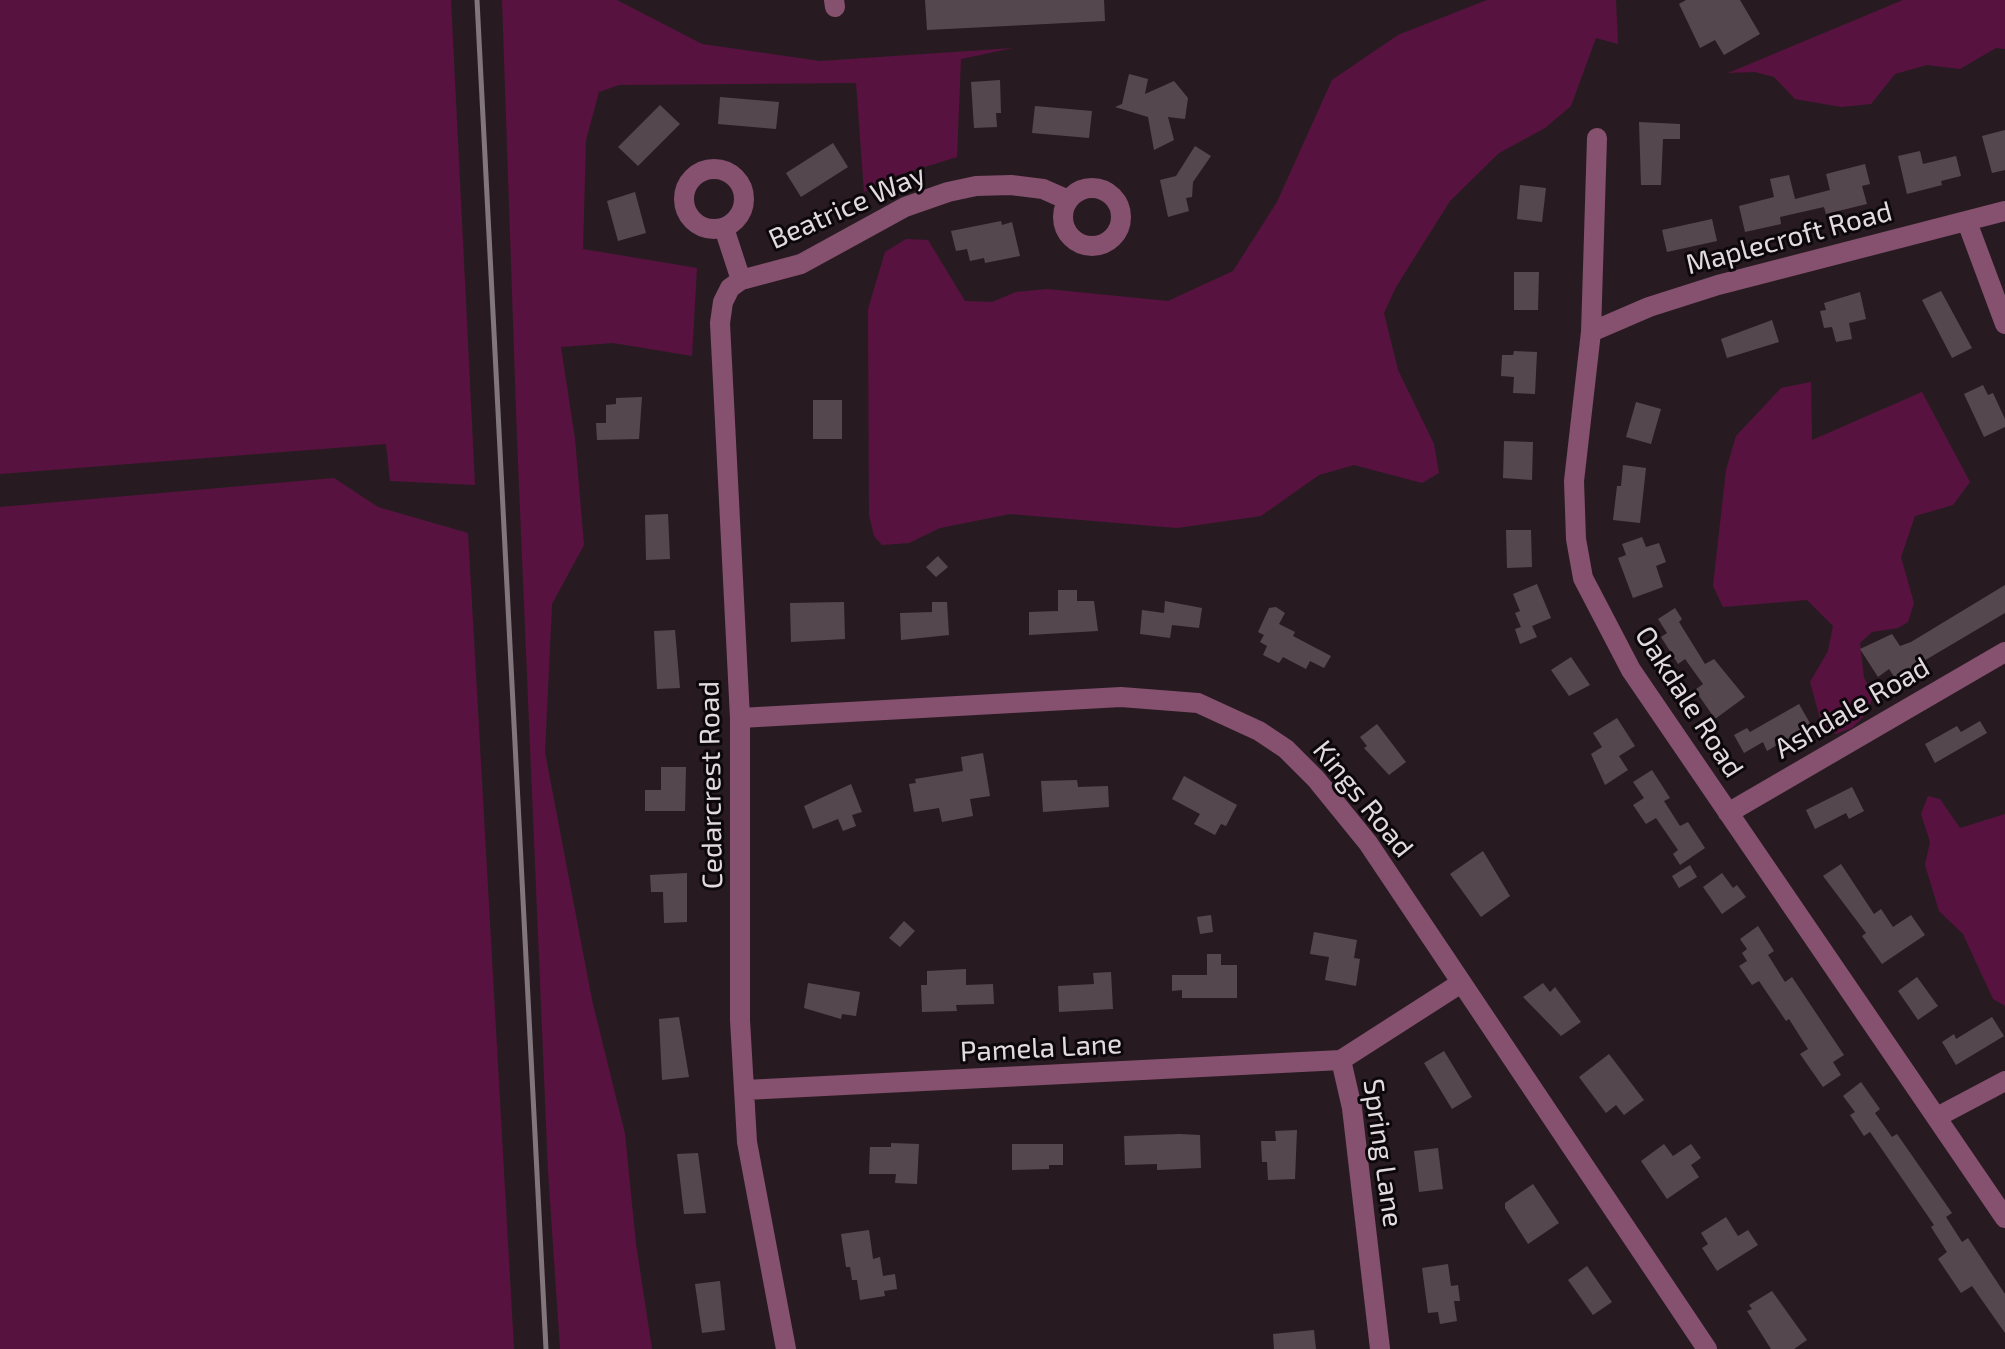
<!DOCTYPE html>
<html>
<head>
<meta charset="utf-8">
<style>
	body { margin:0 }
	canvas { display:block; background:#271b21 }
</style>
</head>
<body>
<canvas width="2005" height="1349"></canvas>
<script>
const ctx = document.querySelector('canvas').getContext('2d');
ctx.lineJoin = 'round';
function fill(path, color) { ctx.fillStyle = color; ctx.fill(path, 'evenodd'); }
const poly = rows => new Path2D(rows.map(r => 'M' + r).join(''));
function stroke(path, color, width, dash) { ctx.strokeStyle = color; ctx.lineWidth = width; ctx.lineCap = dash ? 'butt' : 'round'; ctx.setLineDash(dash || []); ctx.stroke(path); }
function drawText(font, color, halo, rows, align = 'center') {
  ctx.font = font + ' "Exo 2",sans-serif'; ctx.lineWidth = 6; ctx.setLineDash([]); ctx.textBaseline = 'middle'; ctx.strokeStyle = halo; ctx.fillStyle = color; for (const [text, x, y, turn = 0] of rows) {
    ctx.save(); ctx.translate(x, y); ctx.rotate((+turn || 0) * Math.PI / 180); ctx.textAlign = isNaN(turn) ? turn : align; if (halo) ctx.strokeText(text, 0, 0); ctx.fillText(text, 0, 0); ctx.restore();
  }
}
const green = poly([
	[0,0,451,0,475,485,390,481,386,444,0,474],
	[502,0,617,0,702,44,820,61,1013,48,961,59,957,157,889,178,864,192,856,83,619,85,599,92,586,140,583,249,697,268,692,356,613,343,561,347,575,439,584,545,552,604,545,752,592,1000,625,1134,636,1244,652,1349,560,1349,548,1171,517,439],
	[1487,0,1616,0,1618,44,1596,38,1571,106,1545,128,1499,153,1450,201,1396,287,1384,313,1398,370,1434,444,1439,473,1422,483,1354,465,1319,475,1261,516,1177,528,1010,514,940,528,909,543,882,545,874,536,869,515,868,309,885,252,906,239,928,240,965,301,992,302,1016,292,1047,289,1168,301,1233,271,1277,202,1332,80,1398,35],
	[1903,0,2005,0,2005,49,1996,48,1960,69,1927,65,1895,74,1871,104,1841,107,1795,99,1774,77,1755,72,1728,73],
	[1811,382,1812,440,1922,392,1970,482,1953,505,1915,516,1901,557,1914,603,1908,622,1898,628,1872,632,1860,643,1864,678,1874,695,1866,714,1852,728,1836,734,1822,726,1810,682,1828,651,1833,626,1807,600,1723,607,1713,586,1726,470,1736,436,1781,388],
	[334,478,378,507,468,533,514,1349,0,1349,0,507],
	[1928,796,1940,799,1960,828,2005,814,2005,1006,1993,999,1963,934,1939,911,1925,865,1930,842,1921,814]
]);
const building = poly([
	[925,0,1104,0,1105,21,927,30],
	[1686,0,1740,0,1760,34,1724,55,1715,40,1700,48,1679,4],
	[1129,74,1148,79,1145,94,1174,81,1188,98,1185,119,1168,117,1174,140,1154,150,1148,117,1115,107,1122,104],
	[1000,80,1001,113,996,113,997,127,974,128,971,82],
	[720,97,779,102,776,129,718,124],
	[660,105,680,124,638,166,618,147],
	[1035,106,1092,111,1089,138,1032,133],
	[1639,122,1680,124,1680,139,1663,139,1661,185,1641,185],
	[2005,130,2005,170,1992,173,1982,136],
	[833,143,848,167,801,197,786,173],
	[1195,146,1211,156,1193,182,1192,197,1186,198,1189,211,1168,217,1160,180,1176,176],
	[1920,151,1923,164,1956,156,1961,176,1941,181,1942,185,1907,194,1898,156],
	[1865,164,1870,184,1862,186,1867,204,1826,214,1824,207,1780,217,1781,224,1745,232,1739,206,1774,197,1770,179,1789,175,1795,199,1830,190,1826,174],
	[1520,185,1546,188,1542,222,1517,219],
	[635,192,646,233,618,241,607,201],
	[1712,219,1717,241,1667,252,1662,230],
	[1001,221,1002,225,1012,222,1020,256,985,263,984,258,970,261,967,249,956,251,951,231],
	[1514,272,1539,272,1538,310,1514,310],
	[1941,291,1972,348,1952,358,1922,300],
	[1860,292,1866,319,1849,323,1852,339,1836,342,1832,327,1824,328,1820,311,1826,310,1824,303],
	[1772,320,1779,342,1727,358,1721,339],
	[1514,351,1537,352,1535,394,1513,393,1514,377,1501,376,1502,355,1513,355],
	[1983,385,1988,395,1993,393,2005,419,2005,427,1984,437,1964,394],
	[642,397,639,439,597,440,596,423,606,423,606,405,616,404,616,398],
	[813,400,842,400,842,439,813,439],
	[1636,402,1661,409,1651,444,1626,437],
	[1504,441,1533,442,1532,480,1503,478],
	[1623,465,1646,468,1640,523,1613,520,1617,486,1621,486],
	[668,514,670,559,646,560,645,515],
	[1506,530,1531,530,1532,567,1507,568],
	[1642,537,1646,547,1659,543,1666,562,1656,566,1663,587,1633,598,1618,558,1626,555,1622,544],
	[938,556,948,567,936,577,926,567],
	[1537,584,1551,618,1532,626,1537,637,1520,644,1515,629,1521,627,1515,613,1520,611,1513,594],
	[2005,585,2005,613,1895,678,1889,669,1878,677,1860,649,1892,634,1900,646,1911,642],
	[1058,590,1077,590,1077,601,1094,601,1098,631,1029,635,1029,612,1058,611],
	[1165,601,1202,608,1199,628,1172,625,1170,638,1140,634,1142,610,1164,613],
	[844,602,845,639,791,642,790,603],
	[932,602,947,602,949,635,901,640,900,613,932,612],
	[1276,607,1285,613,1279,624,1295,632,1293,636,1331,656,1324,668,1310,661,1306,669,1283,657,1279,663,1263,655,1267,646,1260,642,1264,635,1258,632,1269,608],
	[1675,608,1682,619,1679,622,1705,664,1714,659,1745,697,1715,719,1695,690,1703,684,1685,659,1678,664,1661,637,1667,633,1658,619],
	[675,630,680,688,657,689,654,631],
	[1571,657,1590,685,1569,696,1551,670],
	[1799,704,1811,725,1767,751,1763,742,1744,753,1734,735,1747,728,1750,732],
	[1617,718,1635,746,1619,756,1628,770,1605,785,1591,754,1602,747,1593,733],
	[1980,721,1987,733,1935,763,1925,744,1957,726,1961,732],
	[1377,724,1406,762,1389,775,1364,748,1367,746,1360,737],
	[983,753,990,796,970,799,973,816,942,822,939,808,914,812,909,784,916,783,915,779,963,771,961,757],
	[661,767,686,767,685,811,645,811,645,790,661,790],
	[1652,770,1670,798,1664,801,1680,826,1688,822,1705,848,1680,865,1673,854,1678,850,1656,818,1646,824,1633,805,1644,798,1633,782],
	[1184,776,1237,805,1226,826,1221,824,1215,835,1194,824,1200,814,1172,799],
	[1077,780,1078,787,1108,786,1109,807,1043,812,1041,781],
	[851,784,862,812,852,815,856,826,843,831,838,819,813,829,804,806],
	[1852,787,1864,811,1849,819,1846,813,1815,829,1806,810],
	[1483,851,1510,896,1481,917,1450,874],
	[1841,864,1874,914,1881,909,1893,927,1911,915,1925,935,1882,964,1862,936,1866,933,1823,876],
	[1690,865,1697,877,1679,888,1672,876],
	[687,873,687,922,664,923,663,892,651,892,650,875],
	[1722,873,1733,888,1737,885,1746,897,1722,914,1703,887],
	[1211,915,1213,932,1200,934,1197,917],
	[904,921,915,931,900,947,889,938],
	[1758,926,1774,951,1768,955,1785,982,1792,977,1844,1055,1833,1062,1841,1075,1823,1087,1800,1054,1808,1049,1789,1019,1786,1021,1759,981,1752,985,1739,966,1747,961,1742,953,1747,949,1740,939],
	[1314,932,1357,940,1354,958,1360,959,1356,986,1325,980,1329,957,1310,954],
	[1207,954,1221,954,1221,965,1237,965,1237,998,1182,998,1182,990,1172,991,1172,975,1207,975],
	[966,969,966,985,993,984,994,1004,956,1005,957,1011,922,1012,921,985,927,985,927,971],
	[1111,972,1113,1009,1059,1012,1058,986,1094,984,1093,973],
	[1917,977,1938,1006,1918,1020,1898,991],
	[808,983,860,992,856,1016,842,1014,841,1019,804,1008],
	[1543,983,1550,992,1555,987,1581,1022,1561,1036,1523,997],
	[679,1017,689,1077,662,1080,659,1019],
	[1992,1017,2004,1036,1956,1065,1942,1042,1954,1034,1956,1039],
	[1444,1051,1472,1097,1452,1109,1424,1063],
	[1609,1054,1644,1100,1624,1115,1616,1105,1606,1113,1579,1077],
	[1861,1082,1880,1109,1875,1113,1892,1137,1897,1134,1952,1213,1946,1217,1962,1242,1968,1238,2005,1294,2005,1333,1972,1286,1961,1293,1938,1259,1947,1252,1931,1227,1934,1225,1870,1132,1864,1136,1850,1115,1855,1112,1843,1096],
	[1297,1130,1295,1179,1268,1180,1267,1162,1262,1162,1261,1141,1276,1141,1275,1131],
	[1179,1134,1200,1135,1201,1168,1157,1170,1157,1164,1125,1165,1124,1136],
	[891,1143,919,1144,917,1184,895,1183,896,1174,869,1174,870,1147,891,1147],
	[1012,1144,1063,1144,1063,1165,1049,1165,1049,1169,1012,1170],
	[1664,1144,1673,1156,1691,1144,1701,1158,1691,1165,1699,1177,1667,1199,1641,1161],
	[1438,1148,1443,1189,1419,1192,1414,1151],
	[698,1153,706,1213,684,1214,677,1154],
	[1533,1184,1559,1223,1528,1244,1505,1208,1505,1203],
	[1726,1217,1738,1236,1748,1230,1758,1245,1717,1271,1702,1248,1708,1244,1701,1233],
	[869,1230,873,1259,880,1257,883,1276,895,1274,897,1289,884,1291,885,1296,860,1300,857,1280,852,1280,850,1267,846,1267,841,1234],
	[1448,1264,1451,1286,1458,1285,1460,1301,1454,1301,1457,1321,1440,1324,1438,1312,1428,1313,1422,1268],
	[1587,1266,1612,1302,1593,1315,1568,1280],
	[720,1281,725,1330,702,1333,695,1284],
	[1772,1291,1807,1340,1794,1349,1771,1349,1747,1311,1752,1309,1749,1305],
	[1314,1330,1316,1349,1274,1349,1273,1334]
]);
const minor = poly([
	[834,0,835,7],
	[1597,138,1591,332,1574,481,1576,539,1583,578,1631,670,2005,1218],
	'684 199a30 30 0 1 1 60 0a30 30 0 1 1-60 0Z',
	'1063 217a29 29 0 1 1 58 0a29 29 0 1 1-58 0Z',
	[1967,222,2005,324],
	[724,228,741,280],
	[1591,332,1649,307,1718,285,2005,211],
	[740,718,1121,697,1198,703,1259,731,1286,749,1316,779,1368,843,1707,1349],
	[1728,813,2005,652],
	[745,1090,1341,1060],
	[1937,1117,2005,1081],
	[786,1349,747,1142,740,1020,740,718,720,323,723,302,730,288,741,280,801,264,905,207,948,192,976,186,1011,185,1043,189,1068,200],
	[1380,1349,1352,1108,1341,1060,1461,983]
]);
const rail = poly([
	[477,0,546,1349]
]);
const streetNames = [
	["Beatrice Way",847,207,-24],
	["Maplecroft Road",1789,238,-15],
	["Oakdale Road",1689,702,57],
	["Ashdale Road",1852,708,-30],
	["Cedarcrest Road",711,785,-91],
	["Kings Road",1363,799,51],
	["Pamela Lane",1041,1048,-3],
	["Spring Lane",1383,1153,82]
];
fill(green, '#58123f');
fill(building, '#55474e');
stroke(minor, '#86506f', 20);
stroke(rail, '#81767b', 5);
drawText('28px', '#e2dade', '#0c070a', streetNames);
</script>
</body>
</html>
